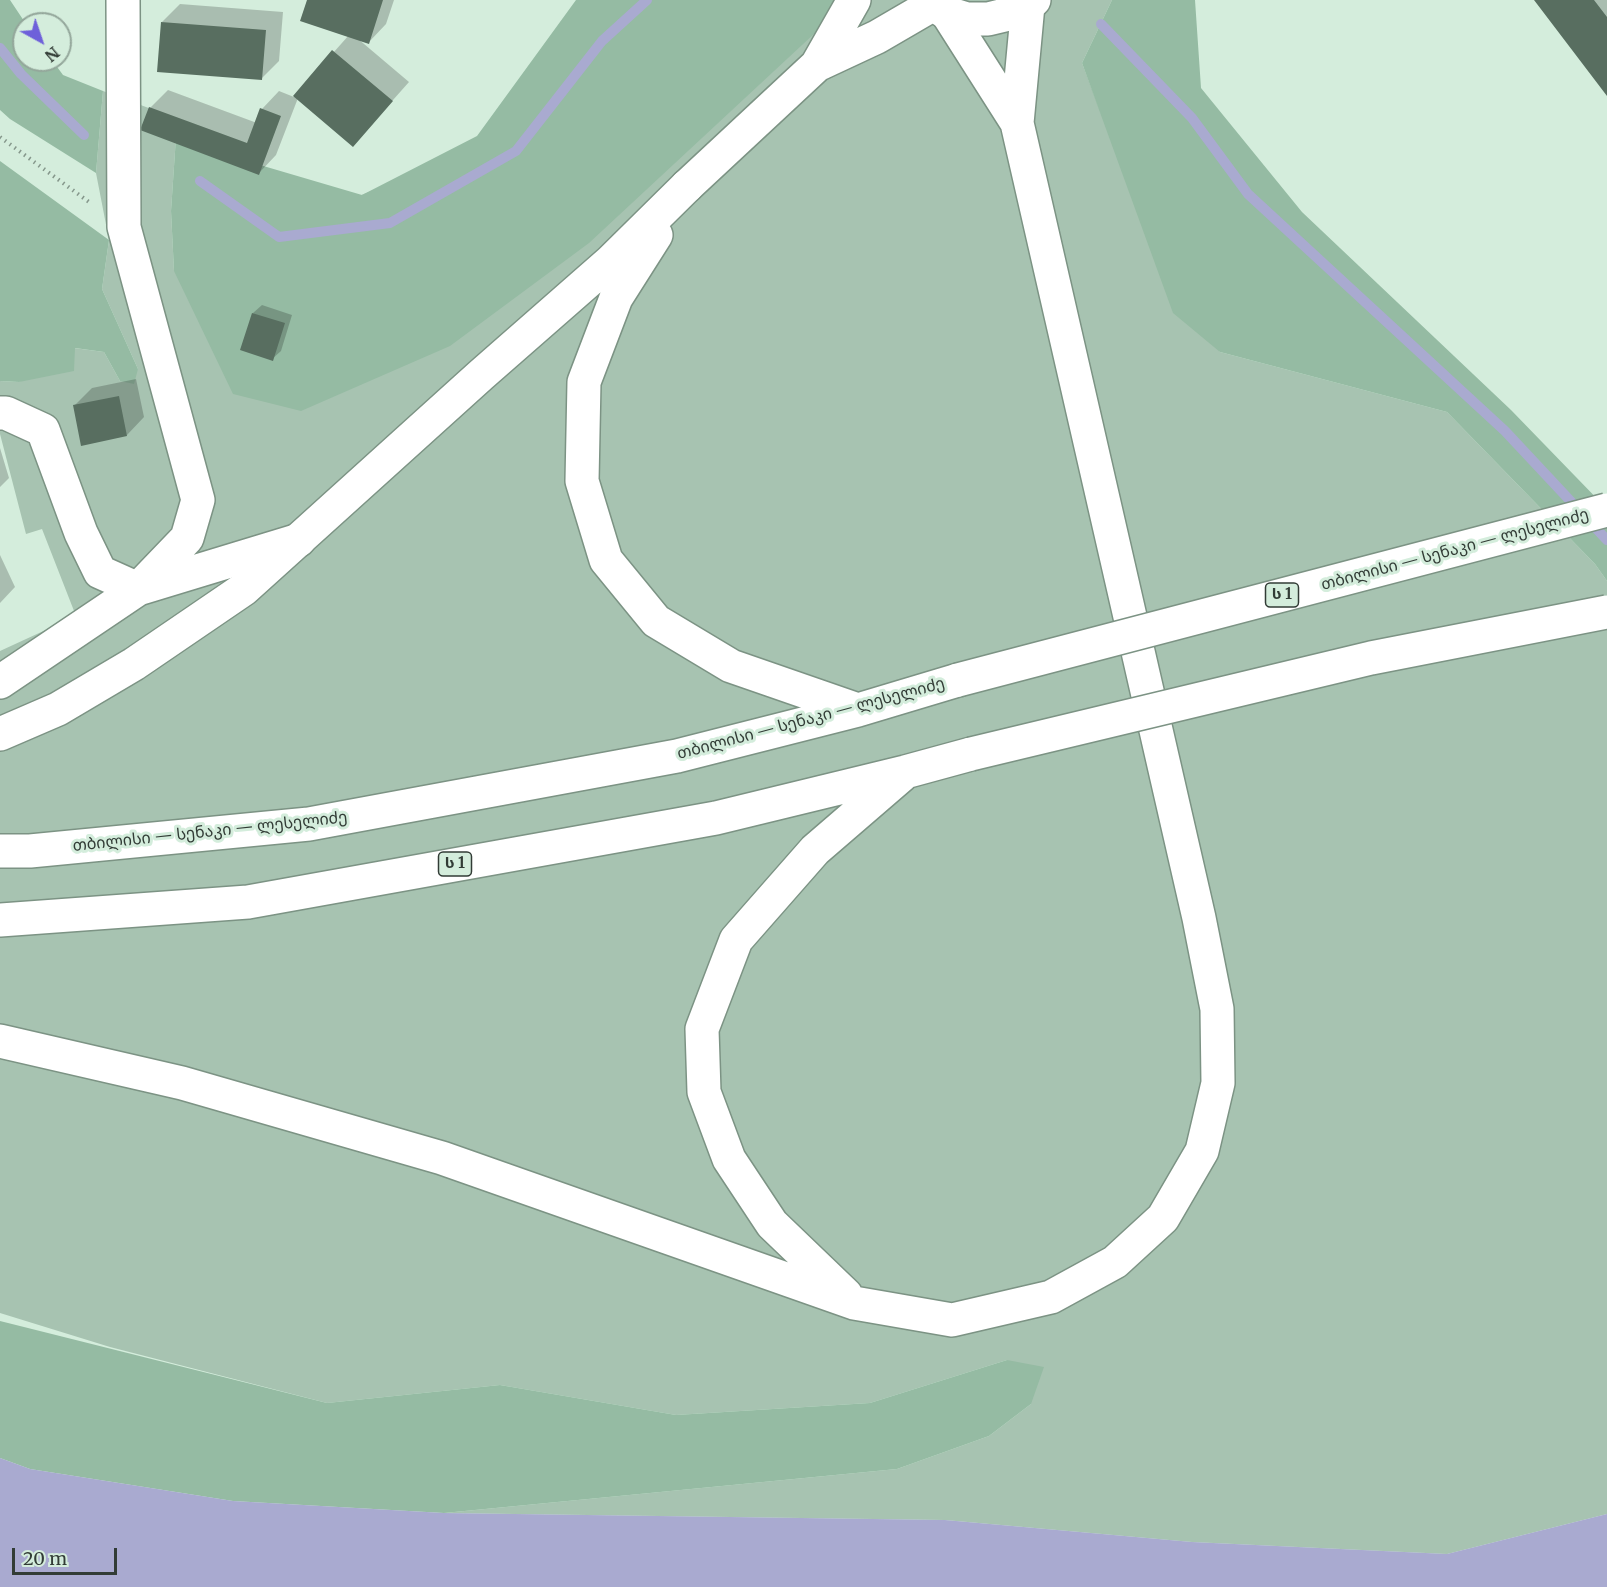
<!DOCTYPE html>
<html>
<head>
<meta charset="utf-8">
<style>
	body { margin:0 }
	#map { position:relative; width:1607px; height:1587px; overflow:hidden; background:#d4eddc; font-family:Merriweather,serif }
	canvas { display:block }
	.north { position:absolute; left:12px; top:12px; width:60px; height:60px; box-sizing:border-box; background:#d4eddc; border:2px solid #93a69a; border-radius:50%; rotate:140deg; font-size:16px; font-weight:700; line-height:24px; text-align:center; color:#323c36 }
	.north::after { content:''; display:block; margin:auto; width:21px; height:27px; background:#6e60da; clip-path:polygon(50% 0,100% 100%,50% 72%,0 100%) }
	.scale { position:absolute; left:12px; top:1548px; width:105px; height:27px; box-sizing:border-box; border:3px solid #323c36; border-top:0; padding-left:8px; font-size:18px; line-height:21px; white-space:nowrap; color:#323c36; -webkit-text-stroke:4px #d4eddc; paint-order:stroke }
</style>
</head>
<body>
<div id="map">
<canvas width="1607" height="1587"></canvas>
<div class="north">N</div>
<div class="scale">20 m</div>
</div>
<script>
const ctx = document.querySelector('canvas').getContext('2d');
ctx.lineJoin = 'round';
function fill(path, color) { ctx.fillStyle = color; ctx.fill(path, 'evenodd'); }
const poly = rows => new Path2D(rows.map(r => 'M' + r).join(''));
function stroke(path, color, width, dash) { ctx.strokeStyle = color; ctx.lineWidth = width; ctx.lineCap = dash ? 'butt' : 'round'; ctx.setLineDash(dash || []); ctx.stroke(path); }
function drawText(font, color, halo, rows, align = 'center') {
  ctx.font = font + ' Merriweather,"Noto Sans Georgian",serif'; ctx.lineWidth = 6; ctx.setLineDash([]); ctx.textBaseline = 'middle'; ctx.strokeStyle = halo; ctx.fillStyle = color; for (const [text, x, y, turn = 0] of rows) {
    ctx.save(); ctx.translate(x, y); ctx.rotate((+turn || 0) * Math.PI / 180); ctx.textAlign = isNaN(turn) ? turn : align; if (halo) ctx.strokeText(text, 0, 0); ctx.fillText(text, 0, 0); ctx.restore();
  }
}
const green = poly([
	[842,0,1112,0,1082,63,1101,113,1220,352,1447,412,1595,564,1607,581,1607,1514,1447,1554,1192,1542,945,1520,444,1513,897,1469,989,1436,1031,1404,1007,1360,870,1403,676,1415,500,1385,327,1403,110,1347,0,1313,0,651,76,616,42,529,26,534,0,434,0,381,19,382,74,348,104,352,120,381,138,369,102,289,109,240,96,173,103,91,154,110,177,122,171,211,174,271]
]);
const forest = poly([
	[0,0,10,0,26,24,24,24,24,60,52,60,63,75,103,91,96,173,10,119,0,110],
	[576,0,842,0,830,19,589,243,450,346,301,411,233,394,174,271,171,211,177,122,260,165,362,195,477,136],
	[1112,0,1195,0,1201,88,1302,212,1511,410,1607,509,1607,581,1595,564,1447,412,1220,352,1173,313,1082,63],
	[0,161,109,240,102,289,138,369,134,384,120,381,104,352,75,348,74,371,19,382,0,381],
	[0,1321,327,1403,500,1385,676,1415,870,1403,1007,1360,1044,1367,1031,1404,989,1436,897,1469,444,1513,233,1501,30,1469,0,1458]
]);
const water = poly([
	[0,1458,30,1469,233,1501,444,1513,945,1520,1192,1542,1447,1554,1607,1514,1607,1587,0,1587]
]);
const shadow = poly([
	[309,0,394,0,386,24,369,42,357,38,409,82,353,145,298,98,276,155,259,173,150,108,168,90,257,123,262,109,279,91,294,97,349,35],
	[1536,0,1607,0,1607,93],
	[180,4,283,12,279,61,261,79,162,22],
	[262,305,292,315,281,351,272,359,253,313],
	[136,379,144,417,127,435,74,406,92,388],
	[0,448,9,478,0,487],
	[0,555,15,587,0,603]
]);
const stream = poly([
	[1101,24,1192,118,1248,194,1505,431,1607,540],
	[0,48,21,74,84,135],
	[200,181,279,237,390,223,516,151,602,41,647,0]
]);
const building = poly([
	[307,0,383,0,369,44,300,21],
	[1534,0,1594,0,1607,17,1607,96],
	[161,22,266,30,262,80,157,72],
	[332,50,393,101,353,147,293,96],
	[149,107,247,143,260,108,281,116,259,175,140,130],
	[252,313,285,323,273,361,240,350],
	[119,396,127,436,81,446,73,405]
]);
const path = poly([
	[0,137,89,202]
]);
const minor = poly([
	[0,413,6,413,43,430,81,533,100,572,138,589,187,538,198,500,124,227,123,0],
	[0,682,138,589,299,540]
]);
const major = poly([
	[930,3,947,13,967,19,988,19,1009,14,1034,0],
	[817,65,877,37,932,5],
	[687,186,817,65,854,0]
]);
const highway = poly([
	[947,13,1017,123],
	[656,235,616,298,584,382,582,481,606,560,656,621,731,666,858,710],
	[0,734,58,709,134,664,244,589,481,375,610,262,687,186],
	[0,851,30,851,309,824,677,756,858,710,958,680],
	[0,920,248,902,716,818,905,772,971,754],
	[0,1041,182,1083,442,1158,854,1303,952,1320,1051,1297,1115,1262,1163,1218,1202,1151,1218,1083,1217,1009,1199,918,1017,123,1028,5],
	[846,1295,772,1224,729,1159,704,1092,702,1029,736,940,815,850,902,775]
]);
const highwayBridge = poly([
	[958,680,1607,510],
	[971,754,1371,658,1607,612]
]);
const shields = [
	[1282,595,33],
	[455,864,33]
];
const shieldNames = [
	["ს 1",1282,595],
	["ს 1",455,864]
];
const streetNames = [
	["თბილისი — სენაკი — ლესელიძე",1455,550,-15],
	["თბილისი — სენაკი — ლესელიძე",811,719,-15],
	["თბილისი — სენაკი — ლესელიძე",210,832,-6]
];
fill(green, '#a7c3b1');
fill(forest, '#95bba3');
fill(water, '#a9aad0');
fill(shadow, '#0003');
stroke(stream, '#a9aad0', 10);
fill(building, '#586e60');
stroke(minor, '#7c9384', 36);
stroke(major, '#7c9384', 36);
stroke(highway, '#7c9384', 36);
stroke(path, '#85978b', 4, [1.5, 4.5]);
stroke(minor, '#fff', 33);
stroke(major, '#fff', 33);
stroke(highway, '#fff', 33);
stroke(highwayBridge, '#7c9384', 36, []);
stroke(highwayBridge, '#fff', 33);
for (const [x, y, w] of shields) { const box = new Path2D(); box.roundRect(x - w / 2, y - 12, w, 24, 4.5); ctx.fillStyle = '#d4eddc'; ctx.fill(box); stroke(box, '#323c36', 1.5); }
drawText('bold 15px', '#323c36', null, shieldNames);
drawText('16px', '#323c36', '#d4eddc', streetNames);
</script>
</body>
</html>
